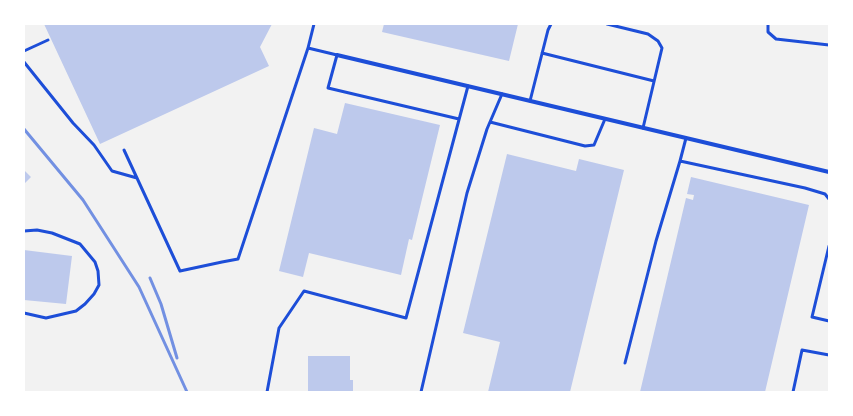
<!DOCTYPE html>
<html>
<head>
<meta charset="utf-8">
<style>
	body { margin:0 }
	#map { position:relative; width:853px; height:416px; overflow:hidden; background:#f2f2f2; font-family:"Space Grotesk",sans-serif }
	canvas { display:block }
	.frame { position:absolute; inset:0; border:25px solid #fff; pointer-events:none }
</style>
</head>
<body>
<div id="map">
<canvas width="853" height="416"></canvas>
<div class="frame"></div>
</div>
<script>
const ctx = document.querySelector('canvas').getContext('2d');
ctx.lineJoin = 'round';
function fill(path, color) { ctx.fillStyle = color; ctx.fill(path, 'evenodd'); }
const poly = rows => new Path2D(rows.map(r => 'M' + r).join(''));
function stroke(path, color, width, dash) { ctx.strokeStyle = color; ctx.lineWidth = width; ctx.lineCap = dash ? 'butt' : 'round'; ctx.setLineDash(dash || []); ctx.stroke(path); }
const building = poly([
	[44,24,272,24,260,47,269,66,100,144],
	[384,24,518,24,509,61,382,32],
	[345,103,440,125,412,240,409,239,401,275,309,253,303,277,279,271,314,128,337,134],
	[507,154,576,171,579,159,624,170,570,392,488,392,500,342,463,333],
	[24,170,31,177,24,184],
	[691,177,809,205,765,392,640,392,686,198,693,200,694,195,687,194],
	[24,250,72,256,66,304,24,300],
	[308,356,350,356,350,380,353,380,353,392,308,392]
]);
const service = poly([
	[607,24,648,34,658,41,662,48,643,128],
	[768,24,768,32,776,39,829,45],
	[308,48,314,24],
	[24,51,48,40],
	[542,53,654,81],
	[24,62,73,123,94,145,112,171,137,178],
	[530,101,548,30,551,24],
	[490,122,585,146,594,145,605,119],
	[686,138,680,161,805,188,825,194,829,199],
	[124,150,180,271,222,262,238,259,308,48,337,55,328,88,459,119],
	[24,231,37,230,52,233,80,244,95,262,98,271,99,285,94,294,85,304,76,311,46,318,24,313],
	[829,246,812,317,829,321],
	[625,363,656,241,680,161],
	[267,392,279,328,304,291,406,318,468,86],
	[421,392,467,193,487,129,502,94],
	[793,392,802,350,829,355]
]);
const minor = poly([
	[337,55,829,172]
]);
const rail = poly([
	[24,129,83,200,139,287,187,392],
	[150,278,161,304,177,358]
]);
fill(building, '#bdc9ec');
stroke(service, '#1d4ed8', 3);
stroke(minor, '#1d4ed8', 4);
stroke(rail, '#7290e2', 3);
</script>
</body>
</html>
